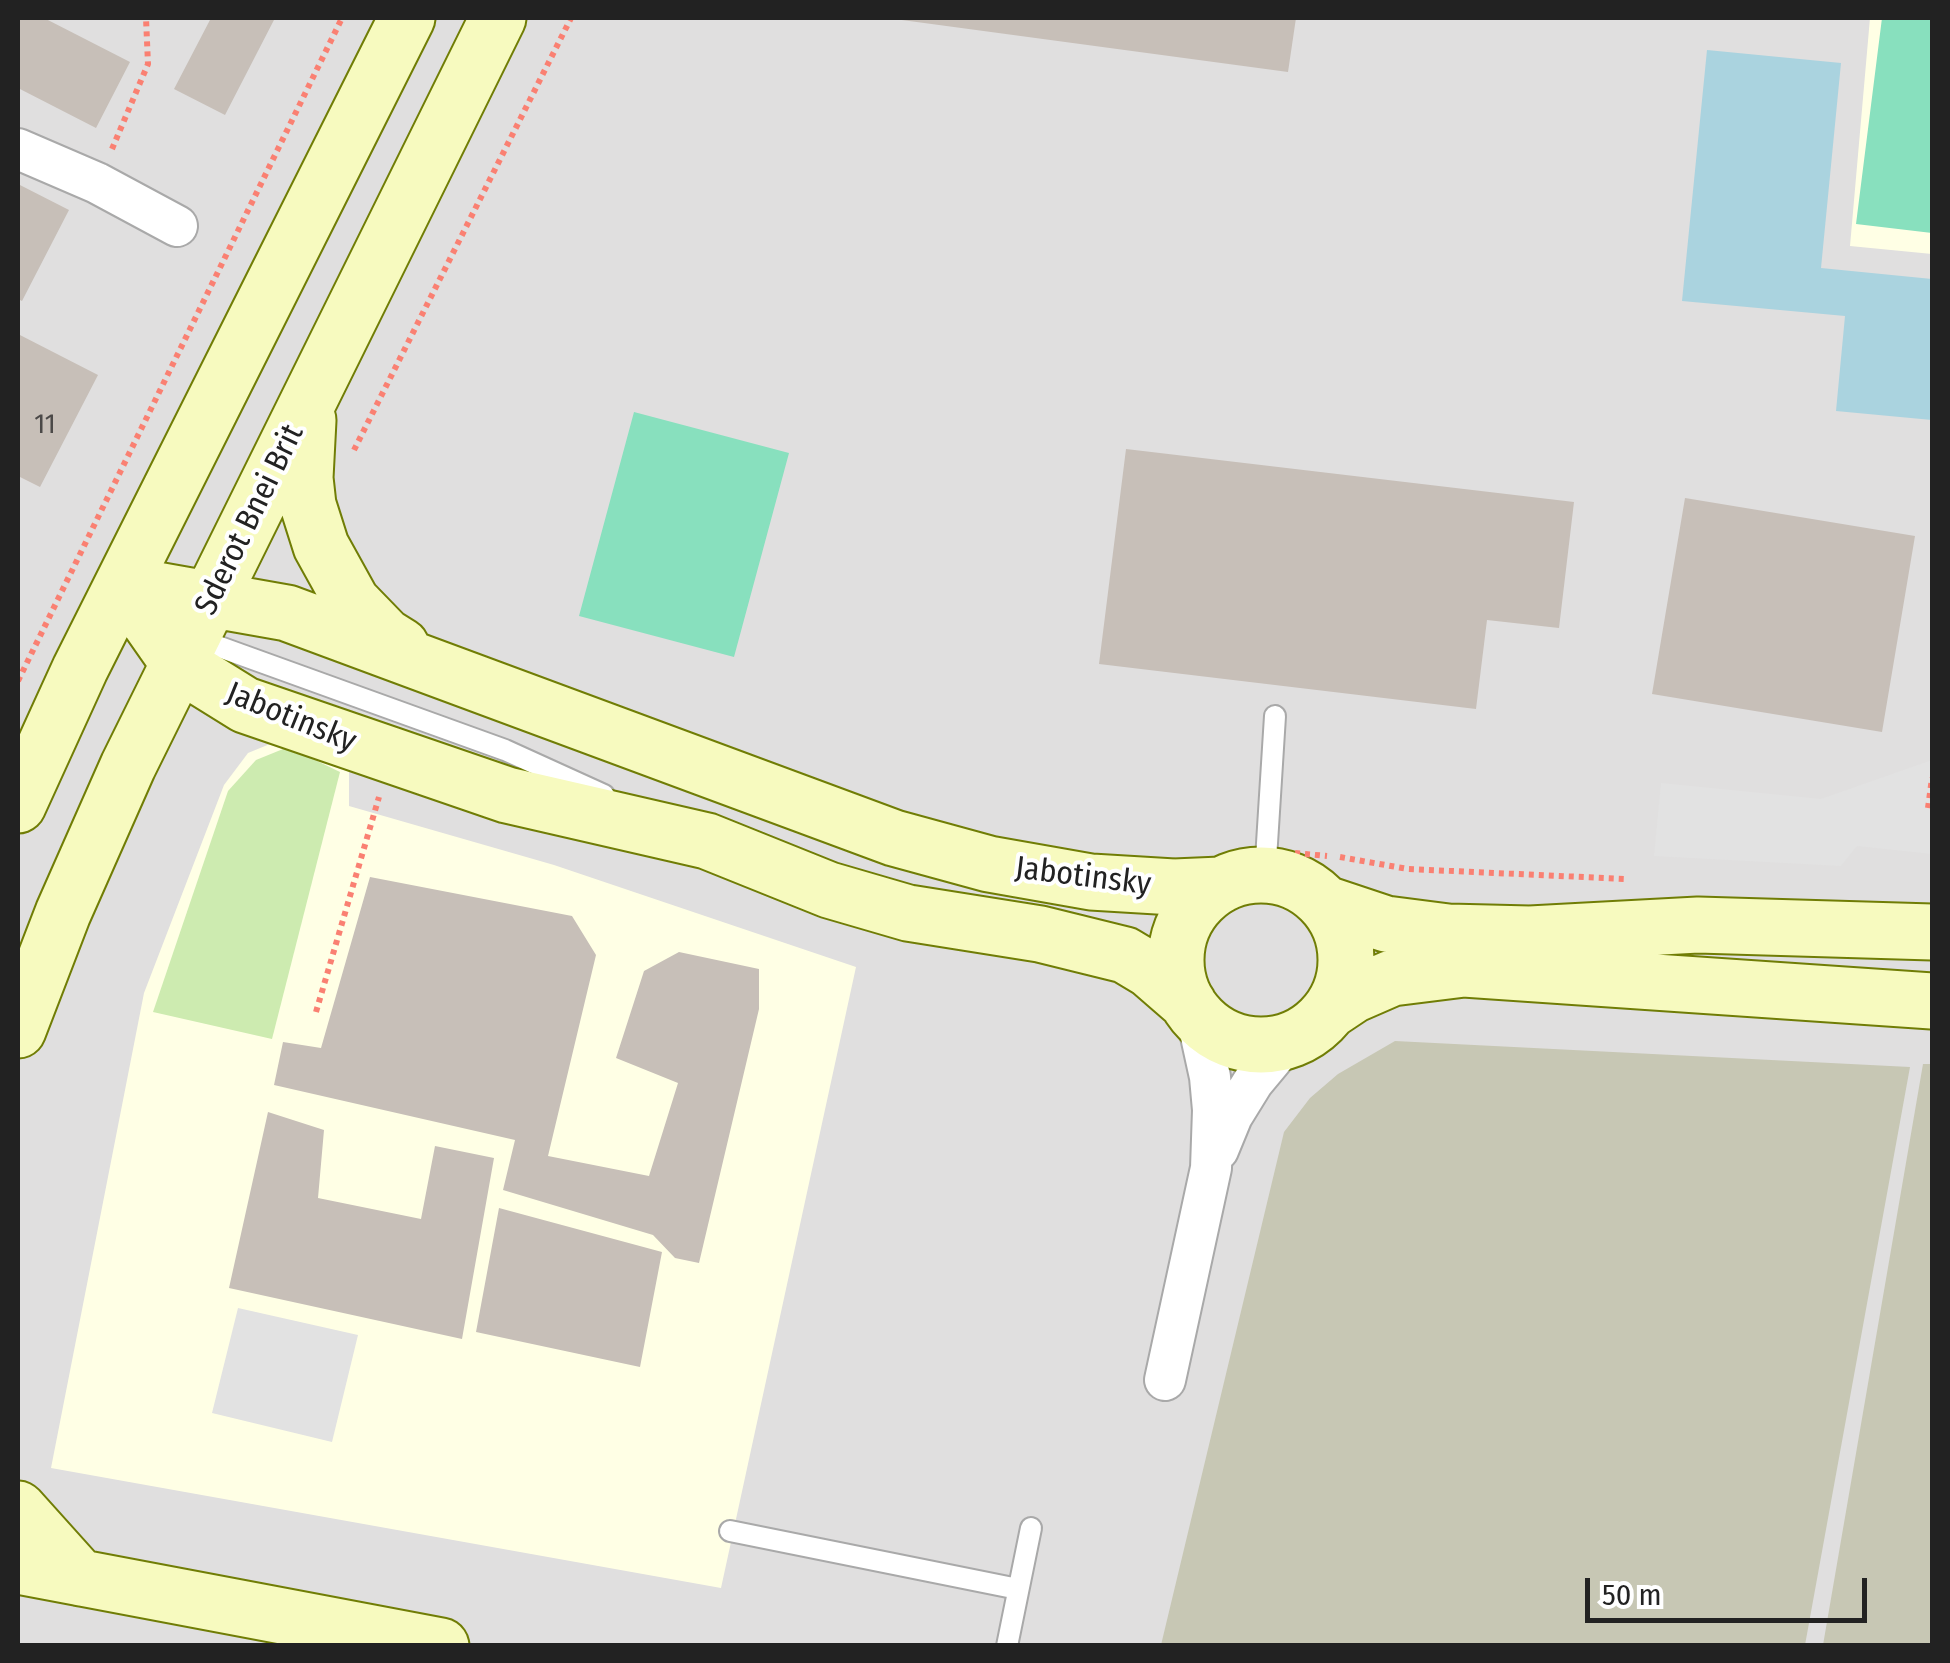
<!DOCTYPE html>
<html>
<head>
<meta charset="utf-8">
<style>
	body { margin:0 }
	#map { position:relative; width:1950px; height:1663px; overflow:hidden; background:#f2efe9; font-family:"Fira Sans Condensed",sans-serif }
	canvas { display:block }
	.frame { position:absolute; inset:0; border:20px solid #222; pointer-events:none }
	.scale { position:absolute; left:1585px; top:1578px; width:282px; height:45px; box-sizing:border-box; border:5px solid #222; border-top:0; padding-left:12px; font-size:30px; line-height:35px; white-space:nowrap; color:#222; -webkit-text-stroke:8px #fff; paint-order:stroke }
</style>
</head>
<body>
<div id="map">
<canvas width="1950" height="1663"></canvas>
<div class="frame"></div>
<div class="scale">50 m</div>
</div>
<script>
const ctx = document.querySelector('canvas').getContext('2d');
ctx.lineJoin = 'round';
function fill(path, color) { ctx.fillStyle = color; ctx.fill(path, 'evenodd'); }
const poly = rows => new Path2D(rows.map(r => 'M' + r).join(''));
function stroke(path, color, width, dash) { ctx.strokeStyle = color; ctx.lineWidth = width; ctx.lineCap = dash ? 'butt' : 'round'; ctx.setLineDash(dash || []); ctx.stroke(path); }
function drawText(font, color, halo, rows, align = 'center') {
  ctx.font = font + ' "Fira Sans Condensed",sans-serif'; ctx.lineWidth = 8; ctx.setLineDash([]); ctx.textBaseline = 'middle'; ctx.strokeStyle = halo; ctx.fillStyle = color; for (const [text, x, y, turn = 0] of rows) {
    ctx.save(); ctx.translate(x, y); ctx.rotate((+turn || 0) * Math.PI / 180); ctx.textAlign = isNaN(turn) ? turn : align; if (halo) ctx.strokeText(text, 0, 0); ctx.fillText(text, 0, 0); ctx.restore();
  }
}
const residential = poly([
	[18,18,1932,18,1932,1645,18,1645]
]);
const education = poly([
	[1870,18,1932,18,1932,254,1850,246],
	[287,737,349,765,349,806,554,865,856,967,721,1588,51,1468,144,993,224,785,248,753]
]);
const construction = poly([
	[1395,1041,1910,1067,1805,1645,1161,1645,1284,1132,1310,1098,1338,1074],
	[1923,1064,1932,1064,1932,1645,1823,1645]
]);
const grass = poly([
	[288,747,340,772,272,1039,153,1012,228,791,256,760]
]);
const pitch = poly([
	[1882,18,1932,18,1932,233,1856,224],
	[634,412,789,453,734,657,579,616]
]);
const parking = poly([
	[1932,760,1932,854,1857,846,1841,866,1654,856,1661,783,1821,799],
	[238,1308,358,1335,332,1442,212,1413]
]);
const water = poly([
	[1707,50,1841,63,1821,268,1932,279,1932,420,1836,411,1845,316,1682,301]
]);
const building = poly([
	[18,18,44,18,130,62,96,128,18,88],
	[211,18,275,18,225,115,174,89],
	[887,18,1296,18,1288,72],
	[18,184,69,210,22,301,18,299],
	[18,334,98,375,40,487,18,476],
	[1126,449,1574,502,1559,628,1487,620,1476,709,1099,664],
	[1685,498,1915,536,1882,732,1652,694],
	[370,877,572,916,596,955,548,1156,649,1176,678,1083,616,1058,644,971,679,952,759,969,759,1009,699,1263,675,1258,653,1235,503,1190,515,1140,274,1085,283,1042,321,1048],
	[268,1112,324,1130,318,1198,421,1219,435,1146,494,1158,462,1339,229,1288],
	[499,1208,662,1252,640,1367,476,1332]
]);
const path = poly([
	[112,149,148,64,146,18],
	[354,450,571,18],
	[18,681,342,18],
	[1928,808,1932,778],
	[1295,853,1327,856],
	[1340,857,1408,869,1626,879],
	[316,1012,379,797]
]);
const lane = poly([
	[192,637,505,750,604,795],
	[1265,875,1275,716],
	[730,1531,1018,1589],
	[1007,1646,1031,1528]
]);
const street = poly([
	[18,149,97,183,177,226],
	[1218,1150,1232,1116,1253,1082,1288,1040],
	[1165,1380,1211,1168,1213,1110,1210,1077,1196,1013]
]);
const secondary = poly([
	[308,420,305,478,308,505,321,546,352,602,385,636,401,646],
	[123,584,179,664,245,705,507,795,707,841,829,890,908,913,1040,934,1125,955,1150,970,1188,1003],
	[123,584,287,613,894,838,989,864,1091,882,1174,887,1221,885],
	[18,805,80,669,407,18],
	'1176 960a85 85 0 1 1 170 0a85 85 0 1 1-170 0Z',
	[1326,904,1386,924,1448,932,1530,934,1698,925,1932,932],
	[1329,1011,1353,995,1392,978,1464,969,1932,1001],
	[18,1030,63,913,128,766,498,18],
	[18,1509,80,1578],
	[18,1566,441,1646]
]);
const numberNames = [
	["11",45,425]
];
const streetNames = [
	["Sderot Bnei Brit",250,520,-64],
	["Jabotinsky",291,718,22],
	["Jabotinsky",1083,877,7]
];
fill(residential, '#e0dfdf');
fill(education, '#ffffe5');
fill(construction, '#c7c7b4');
fill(grass, '#cdebb0');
fill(pitch, '#88e0be');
fill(parking, '#e2e2e2');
fill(water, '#aad3df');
fill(building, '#c7bfb8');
stroke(lane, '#a9a9a9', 24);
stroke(street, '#a9a9a9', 44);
stroke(secondary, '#707d05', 59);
stroke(path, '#fa8072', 6, [5, 5]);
stroke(lane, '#fff', 20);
stroke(street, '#fff', 40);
stroke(secondary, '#f7fabf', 55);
drawText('28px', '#4b4948', null, numberNames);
drawText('32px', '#222', '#fff', streetNames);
</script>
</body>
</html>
